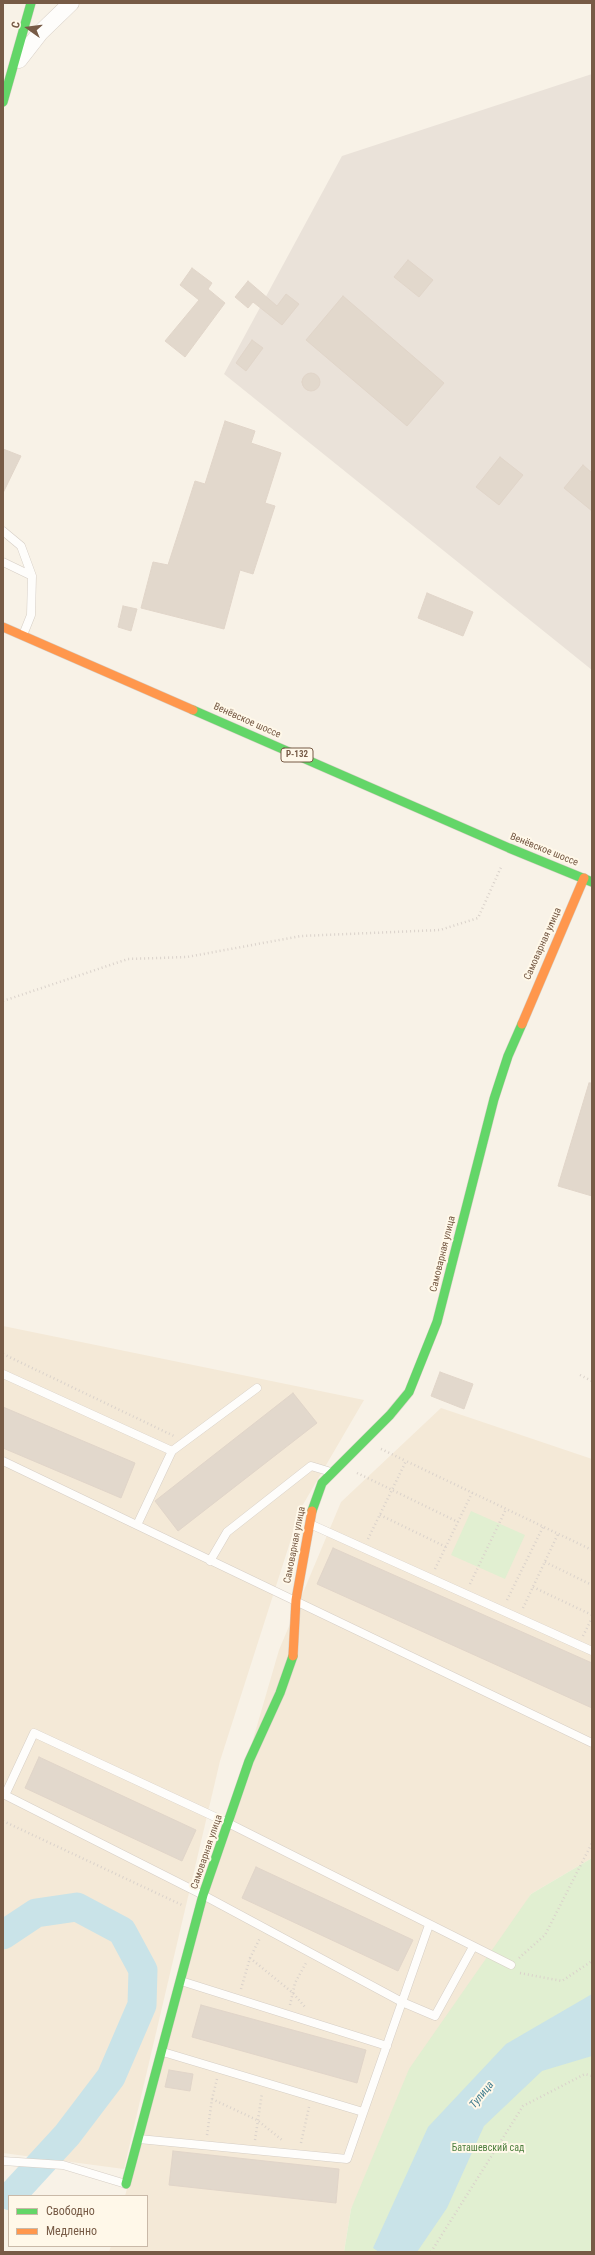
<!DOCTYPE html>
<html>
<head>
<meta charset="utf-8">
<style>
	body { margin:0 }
	#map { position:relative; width:595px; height:2255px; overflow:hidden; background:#f8f2e7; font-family:"Roboto Condensed",sans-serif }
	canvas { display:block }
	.frame { position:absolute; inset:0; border:4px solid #775b46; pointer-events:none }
	.legend { position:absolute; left:8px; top:2195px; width:140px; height:52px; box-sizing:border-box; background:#fff8e9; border:1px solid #c9b9a8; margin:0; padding:5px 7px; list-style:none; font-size:12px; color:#775b46 }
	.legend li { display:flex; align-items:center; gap:8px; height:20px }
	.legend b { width:20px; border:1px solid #c9b9a8 }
	.north { position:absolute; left:8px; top:8px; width:40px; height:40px; -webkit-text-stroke:3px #fff8e9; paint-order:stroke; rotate:284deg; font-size:11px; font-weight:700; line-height:16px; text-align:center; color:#775b46 }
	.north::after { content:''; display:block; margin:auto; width:14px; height:18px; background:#775b46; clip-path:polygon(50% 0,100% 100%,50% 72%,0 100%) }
</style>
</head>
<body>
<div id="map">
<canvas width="595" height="2255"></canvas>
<div class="frame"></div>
<ul class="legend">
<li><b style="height:5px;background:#63d668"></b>Свободно</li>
<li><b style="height:5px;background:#ff974d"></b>Медленно</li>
</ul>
<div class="north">С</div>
</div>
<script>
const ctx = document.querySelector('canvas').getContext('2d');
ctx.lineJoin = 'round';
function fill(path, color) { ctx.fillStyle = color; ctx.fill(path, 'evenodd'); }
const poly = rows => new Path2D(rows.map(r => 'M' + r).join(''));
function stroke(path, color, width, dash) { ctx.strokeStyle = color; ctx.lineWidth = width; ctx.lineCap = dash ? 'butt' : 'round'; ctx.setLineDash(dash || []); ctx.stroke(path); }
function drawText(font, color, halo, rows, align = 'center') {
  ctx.font = font + ' "Roboto Condensed",sans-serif'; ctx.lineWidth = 4; ctx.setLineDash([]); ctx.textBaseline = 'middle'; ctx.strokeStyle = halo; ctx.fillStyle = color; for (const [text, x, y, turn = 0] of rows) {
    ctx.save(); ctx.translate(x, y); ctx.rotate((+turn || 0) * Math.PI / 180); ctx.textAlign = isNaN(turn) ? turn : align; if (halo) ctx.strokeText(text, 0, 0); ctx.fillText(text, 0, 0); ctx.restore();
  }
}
const residential = poly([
	[3,1326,364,1400,301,1508,220,1761,124,2169,3,2153],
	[441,1408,592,1459,592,1858,531,1894,351,2209,344,2252,109,2252,111,2246,147,2246,147,2196,125,2196,204,1908,279,1650,341,1502]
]);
const industrial = poly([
	[592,74,592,670,224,374,342,156]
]);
const green = poly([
	[471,1511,525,1535,505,1579,451,1555],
	[592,1858,592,2252,344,2252,351,2209,409,2069,531,1894]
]);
const water = poly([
	[592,1994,592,2056,542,2071,484,2126,447,2208,417,2252,379,2252,373,2248,428,2127,506,2044]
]);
const river = poly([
	[3,1935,36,1913,77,1907,122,1931,143,1970,142,2005,111,2077,67,2135,11,2196]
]);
const building = poly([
	[408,260,433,280,419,297,394,277,408,260],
	[192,268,212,283,208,289,225,303,185,357,165,341,199,300,180,285,192,268],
	[248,281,277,306,286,294,299,304,282,325,253,302,248,308,235,297,248,281],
	[343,296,444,383,407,426,306,340,343,296],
	[252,340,263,348,246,371,236,363,252,340],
	'302 382a9 9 0 1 1 18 0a9 9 0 1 1-18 0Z',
	[225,421,255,431,251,443,281,453,265,503,275,506,253,574,240,570,224,629,141,608,153,562,168,565,195,481,205,484,225,421],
	[3,449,21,456,3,493,3,449],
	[500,457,523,475,499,505,476,487,500,457],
	[583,465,592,473,592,511,564,488,583,465],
	[427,593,473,612,463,636,418,618,427,593],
	[123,606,137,609,131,631,118,627,123,606],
	[589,1083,592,1083,592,1196,558,1186,589,1083],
	[440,1372,473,1384,464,1409,431,1396,440,1372],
	[293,1393,317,1423,178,1531,155,1501,293,1393],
	[3,1407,135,1463,121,1498,3,1448,3,1407],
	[333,1548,592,1663,592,1708,317,1584,333,1548],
	[39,1757,196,1830,182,1861,25,1788,39,1757],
	[256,1867,413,1940,398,1971,242,1898,256,1867],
	[201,2005,366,2050,357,2083,192,2037,201,2005],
	[169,2070,193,2074,190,2091,165,2087,169,2070],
	[173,2151,339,2169,336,2203,169,2185,173,2151]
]);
const path = poly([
	[3,1001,128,959,187,957,301,936,440,930,478,918,502,865],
	[3,1354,174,1436],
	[580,1375,592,1381],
	[381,1449,406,1461],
	[357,1473,458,1522],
	[380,1515,446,1547],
	[368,1539,406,1461,592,1550],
	[545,1562,592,1585],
	[435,1569,472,1493],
	[470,1584,506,1509],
	[533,1587,592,1615],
	[507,1600,543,1527],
	[523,1608,558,1534],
	[583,1636,592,1618],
	[3,1821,182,1905],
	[250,1958,293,1993,305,2007],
	[519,1958,545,1935,592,1843],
	[520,1973,562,1981,592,1961],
	[241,1989,250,1958,260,1938],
	[290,2005,295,1983,306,1963],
	[212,2099,257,2120,282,2140],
	[207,2135,212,2099,217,2079],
	[255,2140,262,2093],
	[301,2143,309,2107],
	[431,2252,523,2106,585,2074,592,2076]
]);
const lane = poly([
	[3,531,21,546,32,576],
	[3,562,32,576,31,615,23,635],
	[3,1374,172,1451,257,1388],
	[3,1461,592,1743],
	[310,1524,592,1651],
	[137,1525,172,1451],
	[210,1561,227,1532,311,1466,331,1472],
	[473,1947,435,2016,402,2002,203,1895,5,1795,34,1733,228,1823,511,1965],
	[181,1981,387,2046],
	[163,2052,363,2112],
	[139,2139,347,2159,429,1925],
	[3,2161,63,2165,126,2184]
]);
const street = poly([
	[19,60,40,33,71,3]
]);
const fast = poly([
	[3,102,31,3],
	[193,710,509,848,592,882],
	[312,1511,322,1483,390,1415,409,1392,437,1322,494,1099,508,1056,522,1024],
	[126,2184,203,1895,249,1761,280,1693,293,1656]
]);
const slow = poly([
	[3,627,193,710],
	[522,1024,584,878],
	[293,1656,296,1600,312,1511]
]);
const shields = [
	[297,755,32]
];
const shieldNames = [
	["Р-132",297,755]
];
const streetNames = [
	["Венёвское шоссе",247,721,24],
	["Венёвское шоссе",544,850,22],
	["Самоварная улица",543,944,-66],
	["Самоварная улица",443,1254,-76],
	["Самоварная улица",295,1545,-79],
	["Самоварная улица",207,1852,-71]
];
const parkNames = [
	["Баташевский сад",488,2148]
];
const waterNames = [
	["Тулица",482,2095,-51]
];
fill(residential, '#f4e9d7');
fill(industrial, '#eae2d9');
fill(green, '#e1efd1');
fill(water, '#c9e3e8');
stroke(river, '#c9e3e8', 29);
fill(building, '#e2d8cc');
stroke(building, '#e1d5c9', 1);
stroke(lane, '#d6cec5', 9);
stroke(street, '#d6cec5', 17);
stroke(fast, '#d6cec4', 10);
stroke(slow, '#d6cec4', 10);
stroke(path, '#dad2cb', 2.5, [1, 3]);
stroke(lane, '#fefdfb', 8);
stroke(street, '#fefdfb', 16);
stroke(fast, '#63d668', 9);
stroke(slow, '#ff974d', 9);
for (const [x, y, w] of shields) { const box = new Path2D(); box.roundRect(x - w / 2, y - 7, w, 14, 3); ctx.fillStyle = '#fff8e9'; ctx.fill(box); stroke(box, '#775b46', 1); }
drawText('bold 9px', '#775b46', null, shieldNames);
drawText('10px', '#775b46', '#fff8e9', streetNames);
drawText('10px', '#4c7e3d', '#fff8e9', parkNames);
drawText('italic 11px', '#3e7a8d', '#fff8e9', waterNames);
</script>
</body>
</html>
